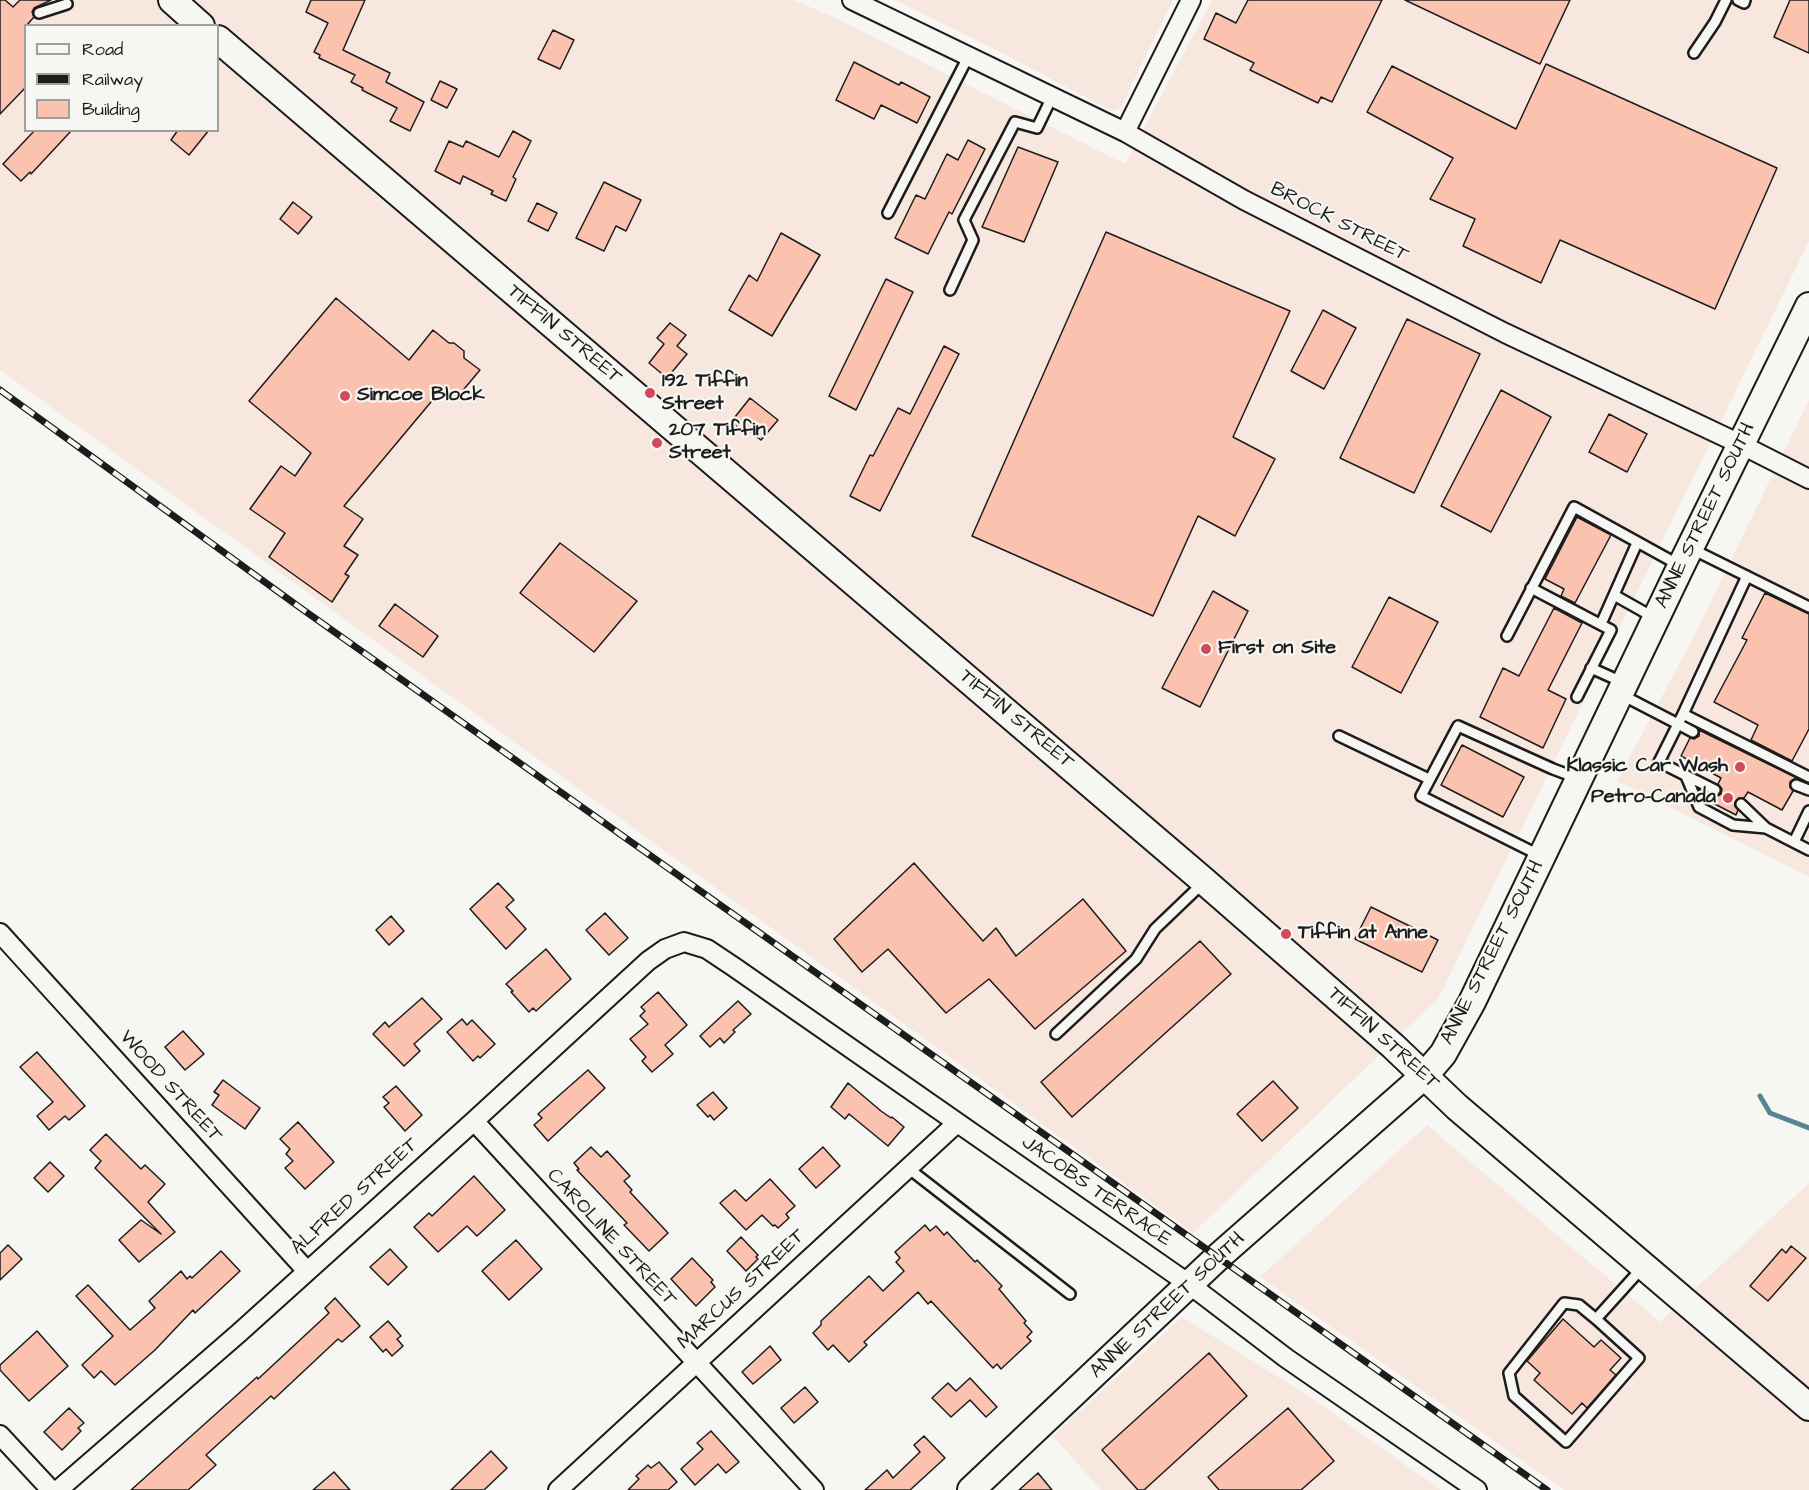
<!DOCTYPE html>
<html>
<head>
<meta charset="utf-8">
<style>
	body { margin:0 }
	#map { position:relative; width:1809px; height:1490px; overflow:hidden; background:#f6f6f2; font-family:"Architects Daughter",sans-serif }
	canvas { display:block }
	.legend { position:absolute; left:24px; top:24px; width:195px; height:108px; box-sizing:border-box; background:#f6f6f2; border:2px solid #9f9f9c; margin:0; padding:8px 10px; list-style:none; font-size:18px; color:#1c1c1c }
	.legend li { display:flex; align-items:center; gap:12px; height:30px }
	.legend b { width:30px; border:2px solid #9f9f9c }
</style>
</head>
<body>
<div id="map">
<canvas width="1809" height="1490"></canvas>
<ul class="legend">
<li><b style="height:8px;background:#f6f6f2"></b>Road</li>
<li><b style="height:8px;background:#1c1c1c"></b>Railway</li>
<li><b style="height:16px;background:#fbc3af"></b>Building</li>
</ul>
</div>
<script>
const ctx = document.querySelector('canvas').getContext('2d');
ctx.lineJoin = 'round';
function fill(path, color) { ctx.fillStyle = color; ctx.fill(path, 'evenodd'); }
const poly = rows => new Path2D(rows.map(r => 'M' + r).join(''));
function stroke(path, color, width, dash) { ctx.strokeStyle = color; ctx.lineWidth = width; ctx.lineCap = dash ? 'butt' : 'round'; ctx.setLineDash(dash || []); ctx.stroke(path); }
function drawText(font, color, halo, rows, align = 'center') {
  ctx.font = font + ' "Architects Daughter",sans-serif'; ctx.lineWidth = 4.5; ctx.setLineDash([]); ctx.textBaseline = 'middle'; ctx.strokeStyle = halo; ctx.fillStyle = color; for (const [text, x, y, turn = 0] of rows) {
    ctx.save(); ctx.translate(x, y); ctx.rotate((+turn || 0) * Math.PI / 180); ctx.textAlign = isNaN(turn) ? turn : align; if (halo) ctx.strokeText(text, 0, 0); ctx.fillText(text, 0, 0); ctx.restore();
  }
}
const built = poly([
	[0,0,793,0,829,15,1125,164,1212,0,1809,0,1809,241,1438,999,1193,1233,0,370],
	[26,26,218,26,218,130,26,130],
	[895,0,1173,0,1121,107,1114,110,1108,109,1002,53],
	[1809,400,1809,877,1617,781,1694,636],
	[1427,1125,1660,1322,1809,1183,1809,1490,1564,1490,1260,1277],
	[1182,1317,1310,1397,1441,1490,1101,1490,1053,1436]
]);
const stream = poly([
	[1760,1096,1770,1113,1809,1128]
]);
const building = poly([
	[0,0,5,0,13,7,20,0,51,0,34,8,32,12,34,17,26,26,26,87,0,114,0,0],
	[311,0,365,0,343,50,390,73,386,82,424,102,410,131,390,121,397,108,362,90,363,88,351,82,355,75,319,58,320,55,314,52,328,23,306,12,311,0],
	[1248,0,1382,0,1332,102,1321,97,1318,103,1250,70,1254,63,1204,39,1216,13,1236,23,1248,0],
	[1405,0,1570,0,1540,64,1405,0],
	[1790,0,1809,0,1809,53,1774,37,1790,0],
	[553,30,574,40,560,69,538,59,553,30],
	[854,62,899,85,901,82,930,97,917,123,881,105,874,119,836,100,854,62],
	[1546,64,1777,168,1715,309,1560,240,1541,283,1463,246,1475,219,1430,199,1453,158,1367,112,1392,66,1516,129,1546,64],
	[440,81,457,89,447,108,431,100,440,81],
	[35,130,72,130,31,174,30,172,21,181,3,164,35,130],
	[178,130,209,130,189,155,171,140,178,130],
	[513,131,531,141,513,177,516,179,506,201,491,194,493,191,463,176,460,184,435,171,449,141,463,147,466,141,499,157,513,131],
	[968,140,985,149,952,214,949,212,928,254,895,238,916,195,925,199,947,154,958,160,968,140],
	[1018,147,1058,162,1024,242,982,227,1018,147],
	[604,182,641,200,626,231,616,226,604,251,576,238,604,182],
	[293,202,312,217,298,234,280,219,293,202],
	[537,203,557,213,548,231,528,221,537,203],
	[1106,232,1290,311,1233,437,1275,459,1235,536,1198,516,1153,616,972,536,1106,232],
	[781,233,820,255,772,336,729,310,749,275,757,281,781,233],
	[886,279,913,292,856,410,829,396,886,279],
	[336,298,409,360,433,330,449,343,454,343,464,351,464,358,480,370,454,401,441,390,344,506,363,519,344,546,358,555,345,574,349,576,332,602,269,557,285,533,250,509,281,466,295,476,311,453,249,401,336,298],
	[1323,310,1356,328,1324,389,1291,371,1323,310],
	[1407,319,1480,354,1414,493,1340,458,1407,319],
	[670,323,686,335,677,346,687,354,667,378,649,363,664,344,657,338,670,323],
	[944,346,959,354,880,511,850,496,870,455,873,456,898,408,910,414,944,346],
	[1501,390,1551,417,1491,532,1441,506,1501,390],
	[750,398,778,420,761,440,746,429,744,432,731,422,750,398],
	[1609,414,1647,434,1627,472,1589,452,1609,414],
	[1577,517,1611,535,1575,603,1561,596,1564,589,1545,579,1577,517],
	[560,543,637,601,594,652,520,593,560,543],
	[1213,591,1248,611,1200,707,1162,688,1213,591],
	[1765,593,1809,614,1809,729,1792,761,1751,740,1758,725,1714,702,1747,640,1742,638,1765,593],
	[1389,597,1438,622,1401,693,1352,667,1389,597],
	[395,604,438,636,423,657,379,626,395,604],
	[1554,608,1582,623,1548,690,1566,699,1543,748,1480,717,1503,668,1519,676,1554,608],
	[1699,730,1797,778,1790,782,1790,787,1793,791,1782,810,1748,792,1744,798,1739,798,1735,802,1735,806,1738,810,1736,815,1709,801,1712,796,1716,797,1721,794,1722,789,1718,784,1721,778,1681,756,1690,738,1694,739,1699,736,1699,730],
	[1462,745,1524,777,1503,817,1441,785,1462,745],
	[914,863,983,941,996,928,1016,956,1083,899,1126,951,1035,1029,989,979,946,1013,888,949,862,972,834,939,914,863],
	[498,883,514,900,506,907,526,929,506,949,470,909,498,883],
	[1371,907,1438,940,1422,972,1355,939,1371,907],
	[605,913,628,938,609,955,586,930,605,913],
	[391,916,404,931,389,945,376,930,391,916],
	[1200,941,1231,974,1072,1117,1041,1082,1200,941],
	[546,949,571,979,536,1011,533,1008,529,1012,511,992,513,991,506,984,546,949],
	[658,992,687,1025,665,1045,673,1054,652,1072,642,1061,646,1057,630,1039,648,1024,640,1016,645,1011,641,1007,658,992],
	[422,998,442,1019,414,1044,420,1051,404,1066,373,1034,385,1022,389,1027,422,998],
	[738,1001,751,1014,733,1030,735,1032,724,1043,720,1038,710,1047,700,1036,738,1001],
	[462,1019,467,1025,472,1020,495,1044,480,1058,478,1056,473,1061,447,1032,462,1019],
	[183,1031,204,1054,185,1070,165,1047,183,1031],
	[37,1052,85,1106,69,1120,65,1116,49,1130,37,1116,53,1102,20,1067,37,1052],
	[588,1070,605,1088,548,1141,534,1125,542,1118,538,1114,588,1070],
	[223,1080,260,1108,245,1129,212,1105,219,1095,214,1092,223,1080],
	[1273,1081,1298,1108,1262,1141,1237,1114,1273,1081],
	[848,1083,881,1111,891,1118,892,1117,904,1127,888,1146,849,1114,845,1119,831,1107,848,1083],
	[396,1086,422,1115,405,1131,384,1107,389,1103,383,1097,396,1086],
	[713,1092,727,1108,714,1120,710,1115,708,1117,697,1105,713,1092],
	[298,1122,334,1162,305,1189,285,1168,293,1161,286,1154,290,1149,280,1139,298,1122],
	[106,1134,141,1169,145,1165,165,1184,148,1202,175,1232,139,1262,119,1240,141,1220,161,1234,95,1168,101,1161,90,1150,106,1134],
	[591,1147,601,1157,607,1151,630,1176,624,1181,632,1190,630,1192,668,1233,649,1251,624,1225,627,1223,577,1170,579,1169,574,1163,591,1147],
	[823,1147,840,1166,816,1188,799,1169,823,1147],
	[50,1162,64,1176,48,1192,34,1178,50,1162],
	[474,1176,505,1210,477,1236,467,1226,438,1252,414,1227,429,1213,432,1216,474,1176],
	[770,1179,795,1206,786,1214,789,1218,778,1228,775,1225,773,1226,762,1215,746,1230,720,1203,735,1190,746,1201,770,1179],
	[925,1225,930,1231,936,1226,944,1235,947,1232,975,1262,977,1260,1002,1286,999,1289,1026,1321,1024,1323,1032,1332,1027,1337,1031,1341,1001,1369,997,1364,993,1368,931,1301,928,1304,918,1292,864,1342,867,1345,849,1362,833,1345,828,1350,813,1333,821,1325,821,1321,869,1276,883,1291,904,1271,896,1262,900,1258,895,1252,925,1225],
	[741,1237,758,1255,756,1257,758,1259,746,1271,727,1251,741,1237],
	[516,1240,542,1269,509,1300,482,1271,516,1240],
	[8,1245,22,1259,0,1280,0,1253,8,1245],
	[1791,1246,1806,1258,1768,1301,1750,1286,1782,1249,1786,1253,1791,1246],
	[390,1249,407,1267,388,1285,370,1267,390,1249],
	[221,1251,240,1271,195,1313,193,1310,155,1350,115,1385,101,1371,94,1378,82,1365,113,1336,76,1296,88,1285,130,1330,155,1308,149,1301,181,1271,187,1279,190,1276,192,1278,221,1251],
	[692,1258,713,1280,711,1282,715,1287,696,1306,671,1279,692,1258],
	[335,1298,360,1326,342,1342,338,1339,274,1399,271,1396,206,1455,216,1465,188,1490,131,1490,257,1377,258,1379,329,1313,325,1308,335,1298],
	[1563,1319,1594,1347,1601,1340,1621,1358,1610,1370,1616,1375,1587,1408,1582,1403,1572,1414,1534,1380,1540,1373,1527,1361,1563,1319],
	[388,1321,401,1336,397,1339,403,1346,392,1356,386,1349,383,1352,370,1337,388,1321],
	[37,1331,68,1366,29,1401,0,1370,0,1365,37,1331],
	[770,1346,781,1360,753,1384,742,1372,770,1346],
	[1209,1353,1247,1396,1144,1490,1138,1490,1102,1450,1209,1353],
	[970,1378,997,1407,986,1417,970,1400,951,1417,932,1398,948,1383,956,1391,970,1378],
	[805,1387,818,1402,794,1423,781,1408,805,1387],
	[69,1408,84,1423,78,1428,81,1431,62,1450,44,1432,69,1408],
	[1288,1408,1334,1461,1301,1490,1219,1490,1208,1477,1288,1408],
	[711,1431,739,1462,726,1473,718,1464,695,1485,681,1469,703,1449,697,1443,711,1431],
	[924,1436,945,1458,910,1490,865,1490,887,1470,893,1478,920,1452,914,1445,924,1436],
	[491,1451,507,1468,505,1470,484,1490,451,1490,491,1451],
	[659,1462,677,1482,668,1490,628,1490,639,1479,636,1476,648,1465,651,1468,659,1462],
	[334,1472,350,1490,313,1490,334,1472],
	[1038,1473,1052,1490,1019,1490,1038,1473]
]);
const lane = poly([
	[1738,0,1744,3,1745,0],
	[39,13,67,4],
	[1694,53,1715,22,1726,0],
	[888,213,968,57],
	[950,290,973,240,964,220,1015,122,1037,128,1052,97],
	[1690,548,1809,607],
	[1531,588,1611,630,1577,697],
	[1614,595,1653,617],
	[1601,624,1637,543],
	[1507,636,1574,507,1679,565],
	[1591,668,1622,682],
	[1622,695,1678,724,1683,714,1809,777],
	[1683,714,1747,576],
	[1693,732,1678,724,1659,762,1715,790],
	[1339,736,1429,779],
	[1686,776,1699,807,1733,825,1766,828],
	[1796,785,1809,790],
	[1741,804,1766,828,1809,850],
	[1794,842,1809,811],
	[1541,856,1421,796,1458,726,1553,769,1577,778],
	[1056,1034,1136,959,1155,929,1203,883],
	[908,1168,1070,1294],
	[1596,1319,1639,1358,1566,1442,1514,1396,1509,1373,1564,1303,1579,1305,1596,1319,1642,1268]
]);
const street = poly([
	[852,0,1125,132,1244,200,1505,333,1740,444,1809,479],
	[1125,132,1191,0],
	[0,933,307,1271],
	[474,1121,814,1490],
	[0,1435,51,1490],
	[58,1490,239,1333,474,1121,648,961,665,949,684,942,707,949,734,967,1189,1284,1286,1358,1477,1490],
	[558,1490,957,1123]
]);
const secondary = poly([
	[172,0,201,26],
	[218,39,1204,881,1393,1046,1457,1107,1809,1407],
	[971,1490,1218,1257,1400,1097,1425,1075,1443,1054,1472,1002,1681,566,1809,306]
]);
const rail = poly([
	[0,390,302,609,1547,1490]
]);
const markers = [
	[650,393,6,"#d1495b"],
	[345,396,6,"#d1495b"],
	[657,443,6,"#d1495b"],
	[1206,649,6,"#d1495b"],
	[1740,767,6,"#d1495b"],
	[1728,798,6,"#d1495b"],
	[1286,934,6,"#d1495b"]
];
const streetNames = [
	["BROCK STREET",1339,223,27],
	["TIFFIN STREET",564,335,40],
	["ANNE STREET SOUTH",1706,516,-64],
	["TIFFIN STREET",1016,720,40],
	["ANNE STREET SOUTH",1493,953,-63],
	["TIFFIN STREET",1383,1039,42],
	["WOOD STREET",170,1087,48],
	["JACOBS TERRACE",1096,1192,35],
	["ALFRED STREET",355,1197,-42],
	["CAROLINE STREET",611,1238,47],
	["MARCUS STREET",742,1290,-43],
	["ANNE STREET SOUTH",1168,1306,-43]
];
const poiNames = [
	["192 Tiffin",662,382],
	["Street",662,405],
	["Simcoe Block",357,396],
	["207 Tiffin",669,431],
	["Street",669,454],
	["First on Site",1218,649],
	["Klassic Car Wash",1728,767,"right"],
	["Petro-Canada",1716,798,"right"],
	["Tiffin at Anne",1298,934]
];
fill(built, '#f8e7de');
stroke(stream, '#598593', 5);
fill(building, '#fbc3af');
stroke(building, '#1c1c1c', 1.5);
stroke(lane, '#1c1c1c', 14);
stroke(street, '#1c1c1c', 22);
stroke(secondary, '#1c1c1c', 30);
stroke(lane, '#f6f6f2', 9);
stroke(street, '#f6f6f2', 18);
stroke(secondary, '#f6f6f2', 26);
stroke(rail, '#1c1c1c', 7);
stroke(rail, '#f6f6f2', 4.5, [14]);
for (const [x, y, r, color] of markers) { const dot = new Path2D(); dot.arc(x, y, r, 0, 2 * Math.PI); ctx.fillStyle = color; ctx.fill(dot); stroke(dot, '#f6f6f2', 2); }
drawText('20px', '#1c1c1c', '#f6f6f2', streetNames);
drawText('bold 20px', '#1c1c1c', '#f6f6f2', poiNames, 'left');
</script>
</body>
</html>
